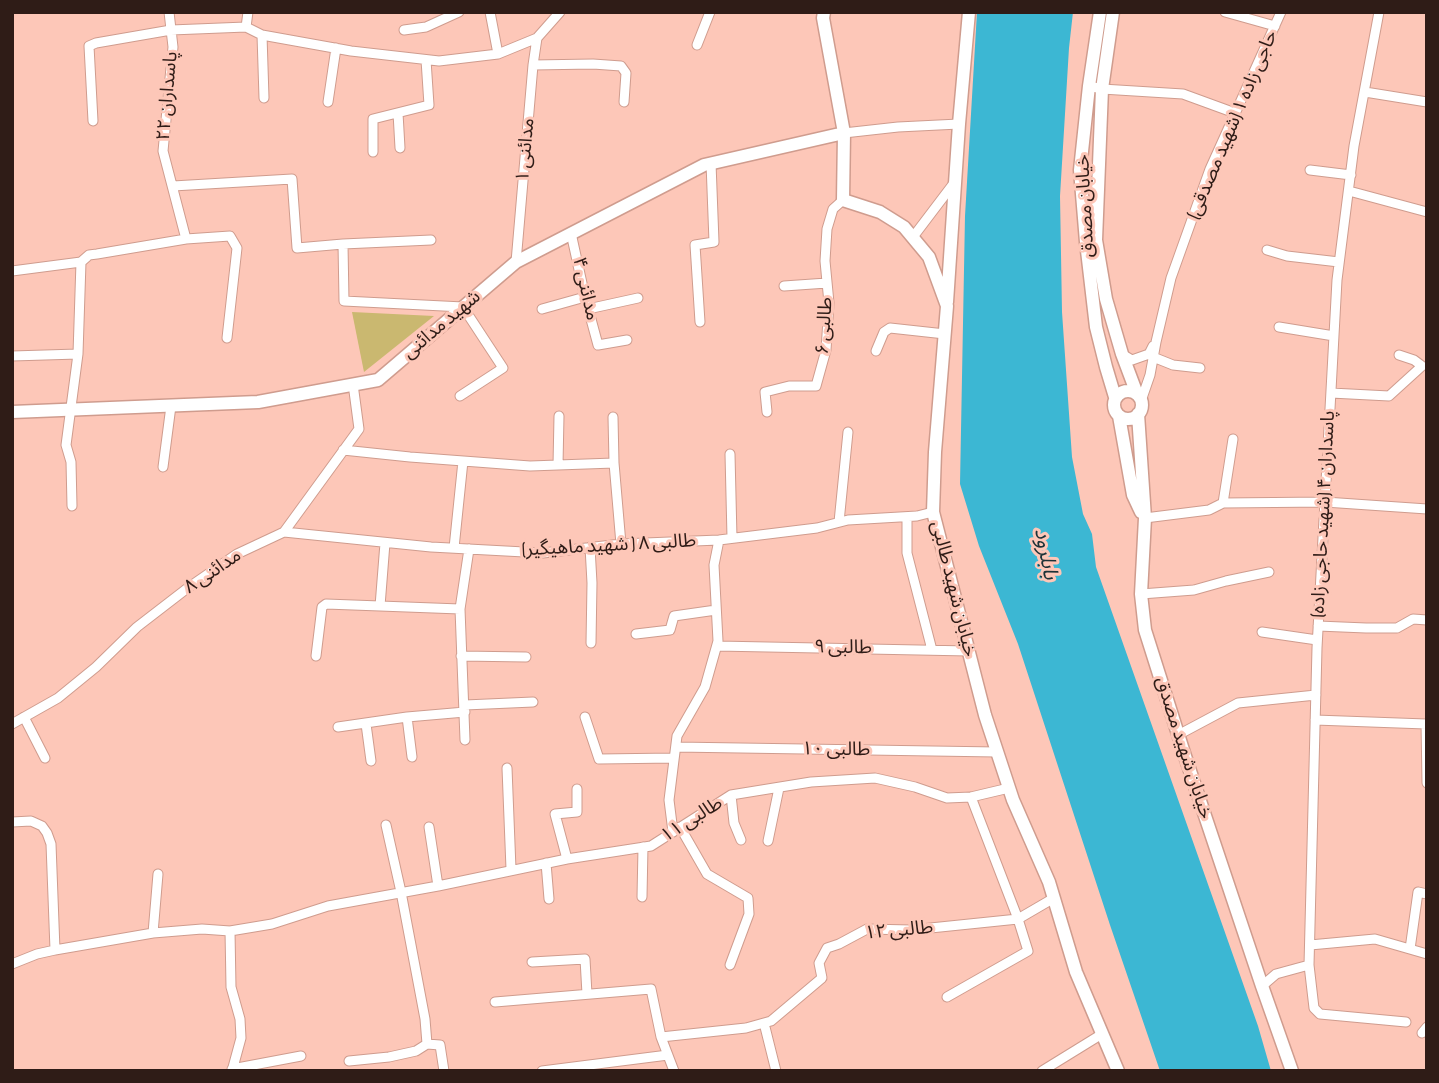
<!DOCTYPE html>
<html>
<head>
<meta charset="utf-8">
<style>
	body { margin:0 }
	#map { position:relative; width:1439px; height:1083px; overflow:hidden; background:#fdc7b8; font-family:"Sofia Sans Condensed",sans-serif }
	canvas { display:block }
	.frame { position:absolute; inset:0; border:14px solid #2f1c17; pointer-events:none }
</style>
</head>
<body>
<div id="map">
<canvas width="1439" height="1083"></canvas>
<div class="frame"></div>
</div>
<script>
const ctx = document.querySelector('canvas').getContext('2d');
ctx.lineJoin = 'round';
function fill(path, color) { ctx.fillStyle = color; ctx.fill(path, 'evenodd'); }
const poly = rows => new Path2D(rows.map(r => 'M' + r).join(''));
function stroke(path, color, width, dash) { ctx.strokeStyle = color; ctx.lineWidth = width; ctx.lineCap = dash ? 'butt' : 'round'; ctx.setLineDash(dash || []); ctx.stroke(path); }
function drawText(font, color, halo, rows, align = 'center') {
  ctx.font = font + ' "Sofia Sans Condensed","Noto Sans Arabic",sans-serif'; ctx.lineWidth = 6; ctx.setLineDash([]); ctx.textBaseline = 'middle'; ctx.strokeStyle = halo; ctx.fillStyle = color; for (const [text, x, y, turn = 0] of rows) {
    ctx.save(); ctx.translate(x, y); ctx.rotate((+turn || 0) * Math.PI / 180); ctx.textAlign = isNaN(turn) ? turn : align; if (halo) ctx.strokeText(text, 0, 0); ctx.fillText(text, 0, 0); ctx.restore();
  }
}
const green = poly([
	[352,312,434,316,364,372]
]);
const water = poly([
	[977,12,1073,12,1069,48,1060,196,1062,312,1072,457,1083,514,1092,534,1096,567,1258,1026,1271,1071,1160,1071,1110,925,1018,644,979,546,960,484,965,216]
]);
const street = poly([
	[169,12,173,47,163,151,186,239],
	[248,12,246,27,262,35,264,98],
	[490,12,498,54],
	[1225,12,1275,26],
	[404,30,426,27,459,12],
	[262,35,351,51,439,61,498,54,537,38,560,12],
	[697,45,710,12],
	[533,65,593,64,621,66,626,73,624,102],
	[1089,86,1102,89,1183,94,1235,113],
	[1365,92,1427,102],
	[328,102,336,48],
	[398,113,400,148],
	[93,121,89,46,96,43,171,30,246,27],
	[844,133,898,127,959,124],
	[373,152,373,119,429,105,426,60],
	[1310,170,1351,175],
	[173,186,292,179,297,248,343,244,344,301,463,307,503,368,460,396],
	[1349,191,1427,212],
	[571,233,585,297,598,345,627,340],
	[913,237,954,183],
	[343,244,431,240],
	[1267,250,1287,256,1339,262],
	[516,262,533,65,537,38],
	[12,271,81,262],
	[784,286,827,283],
	[542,309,585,297],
	[588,309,638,298],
	[700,322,695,245,714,242,711,163],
	[1279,327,1334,336],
	[876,351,884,332,890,328,945,334],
	[1122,354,1132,360,1149,354,1153,346],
	[12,356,78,354],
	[1153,357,1173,365,1200,368],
	[1331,393,1389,396,1422,366,1414,360,1399,355],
	[1141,401,1150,375,1156,342,1171,278,1210,169,1281,12],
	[767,412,765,392,789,386,816,386,826,350,829,303,825,261,827,229,833,209,843,200],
	[613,417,614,463,621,544],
	[343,450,410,457,530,466,614,463],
	[730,454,732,538],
	[558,465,559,416],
	[163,467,171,406],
	[1223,503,1233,439],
	[72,506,71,462,66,445,78,354,81,262,89,255,97,254,186,239,230,236,237,248,227,338],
	[907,517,907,553,932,650],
	[1145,518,1209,510,1223,503,1325,502,1427,509],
	[839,522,848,432],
	[284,532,431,547,543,553,621,544,719,540,817,528,848,520,917,516,933,512],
	[385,543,380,606,460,609],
	[590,547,592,583,591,643],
	[454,548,463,461],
	[1141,594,1194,590,1226,581,1269,572],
	[1318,626,1366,628,1397,628,1413,619,1427,620],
	[1262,632,1317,640],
	[636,634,670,630,674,616,716,610],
	[717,646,969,651],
	[316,656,322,607,326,604,380,606],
	[461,656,526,657],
	[465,705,533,702],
	[24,717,45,758],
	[407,717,412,757],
	[585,717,599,759,674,758],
	[1315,720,1426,724,1427,783],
	[12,724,58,698,96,667,137,627,185,590,237,554,284,532,359,429,353,384],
	[366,724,371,761],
	[338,727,407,717,465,712],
	[1178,735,1238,703,1316,695],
	[465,740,460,609,469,549],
	[676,747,997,752],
	[507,768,511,869],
	[731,795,734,823,741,840],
	[12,822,31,821,42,826,47,833,51,844,55,950],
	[429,827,438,886],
	[680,827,707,874,748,898,749,914,730,965],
	[673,832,669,800,677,736,705,687,718,641,714,565,719,540],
	[768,841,779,788],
	[567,859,555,814,577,812,577,789],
	[546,863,549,899],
	[642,897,643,847],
	[230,931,231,987,240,1019,241,1038,232,1071],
	[153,933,158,874],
	[1310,945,1375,939,1427,954],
	[1410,949,1418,892,1427,894],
	[532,962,585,959,587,994],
	[12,964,37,954,55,950,153,933,202,929,230,931,272,924,328,906,438,886,567,859,651,846,731,795,811,782,875,778,915,787,947,798,971,797,1009,788],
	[1309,965,1314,1008,1320,1014,1406,1022],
	[1262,986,1276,974,1309,965,1317,648,1337,280,1354,146,1379,12],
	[947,997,1028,951,1018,919,971,797],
	[495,1002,651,989,661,1037,674,1071],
	[764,1023,776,1071],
	[1422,1033,1427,1027],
	[661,1037,746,1028,771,1021,822,978,819,963,827,948,839,944,867,929,911,930,1018,919,1054,898],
	[427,1044,440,1045,444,1071],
	[349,1061,389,1057,416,1051,427,1044,425,1019,401,892,386,825],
	[232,1069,301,1056],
	[542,1071,668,1055],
	[1042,1071,1102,1034]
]);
const secondary = poly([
	[824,12,823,18,844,133,843,200,880,212,904,227,929,257,947,306,935,452,933,512,985,715,1013,800,1049,882,1076,972,1118,1071],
	[1100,12,1089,86,1080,170,1086,242,1096,327,1106,367,1115,397],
	[1113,12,1102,89,1096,240,1106,299,1122,354,1137,394],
	[947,302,959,124,969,12],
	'1114 405a14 14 0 1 1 28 0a14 14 0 1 1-28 0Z',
	[12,412,258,402,378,380,516,262,704,165,844,133],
	[1138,414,1145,518,1141,594,1145,630,1184,753,1262,986,1292,1071],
	[1119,416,1133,495,1141,512]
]);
const streetNames = [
	["پاسداران ۲۲",168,96,-85],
	["حاجی زاده ۱ (شهید مصدقی)",1233,125,-67],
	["مدائنی ۱",526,150,-85],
	["خیابان مصدق",1086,206,-93],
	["مدائنی ۴",585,289,77],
	["شهید مدائنی",442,325,-40],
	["طالبی ۶",825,326,-86],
	["پاسداران ۴ (شهید حاجی زاده)",1324,514,-87],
	["طالبی ۸ ( شهید ماهیگیر)",609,546,-3],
	["مدائنی ۸",213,572,-34],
	["خیابان شهید طالبی",953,589,76],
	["طالبی ۹",843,648,1],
	["خیابان شهید مصدق",1183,748,72],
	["طالبی ۱۰",836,750,1],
	["طالبی ۱۱",692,820,-32],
	["طالبی ۱۲",899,931,-5]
];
const waterNames = [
	["بابلرود",1045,554,79]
];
fill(green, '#cab870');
fill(water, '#3cb7d3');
stroke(street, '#cf9c8e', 11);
stroke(secondary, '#cf9c8e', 15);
stroke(street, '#fff', 9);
stroke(secondary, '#fff', 12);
drawText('19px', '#2f1c17', '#fdc7b8', streetNames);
drawText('italic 21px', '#1d3237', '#fdc7b8', waterNames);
</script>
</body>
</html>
